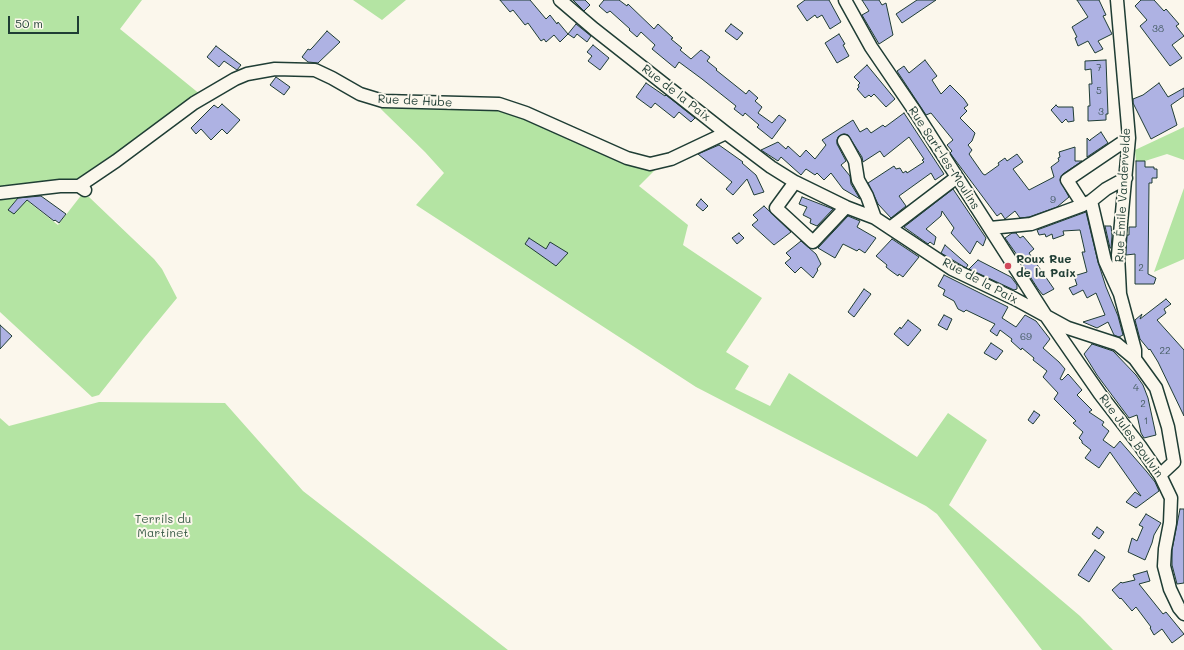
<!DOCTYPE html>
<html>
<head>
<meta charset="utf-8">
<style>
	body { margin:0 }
	#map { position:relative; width:1184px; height:650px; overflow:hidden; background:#fbf7ec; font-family:Mali,sans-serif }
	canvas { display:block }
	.scale { position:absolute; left:8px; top:16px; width:71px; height:18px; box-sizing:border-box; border:2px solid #1f3d34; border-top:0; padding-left:5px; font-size:12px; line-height:14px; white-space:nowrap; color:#1f3d34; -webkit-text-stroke:3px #fbf7ec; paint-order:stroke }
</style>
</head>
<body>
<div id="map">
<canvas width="1184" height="650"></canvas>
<div class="scale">50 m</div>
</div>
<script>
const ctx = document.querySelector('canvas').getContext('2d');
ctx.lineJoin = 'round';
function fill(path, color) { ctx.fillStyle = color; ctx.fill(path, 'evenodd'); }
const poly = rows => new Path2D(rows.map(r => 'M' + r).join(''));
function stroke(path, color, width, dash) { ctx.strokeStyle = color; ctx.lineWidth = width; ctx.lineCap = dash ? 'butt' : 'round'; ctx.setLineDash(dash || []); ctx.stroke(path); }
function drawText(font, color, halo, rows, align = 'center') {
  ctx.font = font + ' Mali,sans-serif'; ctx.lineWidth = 4; ctx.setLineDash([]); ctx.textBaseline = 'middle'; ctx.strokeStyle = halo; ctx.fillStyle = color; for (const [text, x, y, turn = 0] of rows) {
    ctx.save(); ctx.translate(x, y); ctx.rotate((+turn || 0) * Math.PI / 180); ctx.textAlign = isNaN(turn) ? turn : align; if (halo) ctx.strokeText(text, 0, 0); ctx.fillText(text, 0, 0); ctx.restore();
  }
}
const green = poly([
	[0,0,142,0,120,29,201,95,85,179,0,190],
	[353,0,406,0,382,20],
	[381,103,504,108,657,168,639,186,688,225,683,245,762,298,726,352,749,366,735,389,770,406,789,373,917,457,948,413,987,440,949,505,1080,616,1113,650,1042,650,937,514,926,506,696,387,416,205,444,173,425,152,386,114,381,109],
	[1184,127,1184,160,1167,154,1145,161,1136,161,1135,150],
	[1184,188,1184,259,1154,272],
	[22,193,11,206,17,210,26,200,58,225,83,193,89,197,154,259,162,269,177,298,144,338,99,395,92,397,0,312,0,196],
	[99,402,225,403,303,491,508,650,0,650,0,418,9,426]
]);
const building = poly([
	[500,0,530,0,546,19,550,15,557,24,558,22,568,34,560,42,554,35,546,42,544,39,541,41,528,23,525,25,513,10,510,12,500,0],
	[573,0,585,0,590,5,584,11,573,0],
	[604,0,619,0,627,6,628,4,654,29,658,24,673,38,671,39,682,48,680,50,691,59,701,50,710,57,707,61,717,69,716,70,746,94,749,90,758,98,755,101,762,107,758,113,772,123,779,115,786,120,772,139,757,127,759,125,745,113,743,116,734,109,736,106,702,79,679,62,675,68,652,49,655,45,641,32,637,37,629,30,630,29,610,11,607,13,599,6,604,0],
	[805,0,829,0,841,22,830,29,822,15,817,18,815,15,807,21,797,6,805,0],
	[862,0,879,0,882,5,886,3,893,35,879,44,862,15,869,11,862,0],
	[917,0,936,0,902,23,896,14,917,0],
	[1077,0,1099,0,1106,15,1103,16,1112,34,1098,41,1103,49,1095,53,1088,41,1078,46,1075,38,1077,37,1072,27,1088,17,1077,0],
	[1141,0,1154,0,1164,11,1166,9,1179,24,1176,26,1184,36,1172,45,1182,58,1170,66,1140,26,1147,20,1135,6,1141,0],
	[576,24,591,36,587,42,577,34,574,38,568,34,576,24],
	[731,24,743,33,737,40,725,31,731,24],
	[327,31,340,42,318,63,308,62,302,57,308,49,310,50,313,47,327,31],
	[839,34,845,44,843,45,849,56,837,63,825,43,839,34],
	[593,45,609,58,600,70,588,61,592,56,587,52,593,45],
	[216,46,241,65,237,70,224,61,219,67,207,57,216,46],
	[925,60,937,76,932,80,941,94,950,85,964,99,968,105,964,108,967,111,960,118,975,133,972,141,968,145,972,150,969,154,983,174,985,175,999,165,998,163,1005,158,1007,161,1017,154,1023,162,1013,169,1029,190,1054,177,1051,167,1059,161,1058,158,1060,157,1059,152,1075,147,1075,161,1082,161,1063,174,1060,180,1069,197,1057,207,1029,217,1020,218,1015,211,1005,219,1001,213,997,216,950,153,952,151,947,145,953,140,931,113,926,115,897,71,904,66,909,73,925,60],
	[1106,60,1108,114,1106,114,1106,120,1088,121,1088,106,1090,106,1089,84,1092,84,1091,69,1085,70,1085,61,1106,60],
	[867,65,895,99,886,107,874,94,871,97,869,95,865,98,857,89,859,87,858,85,860,83,854,77,867,65],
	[276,77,290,87,284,95,270,85,276,77],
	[646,83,665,96,666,95,695,118,691,122,679,112,674,118,655,103,651,108,636,97,646,83],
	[1159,83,1168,97,1184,88,1184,96,1171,105,1177,125,1151,139,1133,103,1133,99,1143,95,1159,83],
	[222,104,240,120,227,134,222,129,211,140,201,129,196,134,191,128,214,105,218,108,222,104],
	[1056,105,1058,107,1073,107,1074,121,1068,122,1066,119,1062,123,1051,110,1056,105],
	[904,113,944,174,935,180,931,173,899,196,906,206,891,218,878,204,868,183,894,166,896,169,900,168,903,173,906,171,907,173,924,162,922,160,924,159,909,137,884,157,880,151,863,162,862,157,848,135,844,134,838,137,837,140,837,144,846,161,841,165,850,176,851,184,860,199,843,189,831,173,824,180,817,173,815,175,806,169,801,175,781,157,778,161,761,150,778,142,786,149,788,146,800,157,806,150,815,159,826,145,822,140,853,120,860,132,867,128,871,133,883,125,885,127,904,113],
	[1101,132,1108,143,1087,157,1087,138,1090,141,1090,140,1101,132],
	[719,145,743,162,742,163,756,175,764,192,754,195,747,179,733,195,726,189,732,182,698,154,719,145],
	[1136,161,1145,161,1145,167,1154,167,1154,169,1157,169,1157,178,1152,178,1152,183,1149,183,1148,274,1156,278,1154,284,1135,284,1135,254,1126,255,1127,235,1129,235,1129,227,1136,227,1136,161],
	[953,189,986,238,983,246,977,241,970,254,951,233,954,228,942,211,941,216,926,229,936,237,934,245,930,242,928,244,904,227,953,189],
	[41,196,66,214,59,223,55,220,54,221,27,200,14,214,8,210,18,198,41,196],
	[802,197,833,209,817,226,810,223,811,219,803,215,807,207,799,204,802,197],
	[701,199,708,206,703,211,696,205,701,199],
	[764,206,791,232,774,245,752,225,758,220,753,215,764,206],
	[1086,212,1098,262,1106,287,1118,316,1123,335,1119,337,1114,335,1108,322,1097,328,1083,322,1105,315,1096,293,1087,298,1083,290,1073,295,1069,288,1077,285,1074,276,1087,272,1082,252,1085,252,1080,230,1063,231,1064,235,1053,239,1052,234,1046,237,1045,234,1039,235,1037,230,1086,212],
	[848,216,860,221,857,227,876,238,865,253,859,249,857,251,843,244,835,258,818,248,848,216],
	[1105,226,1111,226,1112,236,1111,248,1110,248,1105,226],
	[739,233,744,238,737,244,732,238,739,233],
	[1012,233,1016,233,1020,238,1023,236,1034,249,1029,253,1054,289,1043,295,1038,289,1017,256,1017,255,1005,238,1012,233],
	[529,238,546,249,550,242,568,253,556,266,525,244,529,238],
	[892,239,919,257,903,277,899,274,898,276,891,271,886,267,887,265,876,256,892,239],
	[801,241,816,254,821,264,817,269,818,270,813,278,801,267,795,273,785,263,791,258,786,253,801,241],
	[945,245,968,265,966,268,941,253,945,245],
	[978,260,1011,277,1017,285,1017,289,1014,290,969,269,978,260],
	[944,275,1008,307,1002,318,1016,327,1025,315,1036,321,1050,339,1043,348,1059,362,1065,369,1060,379,1062,380,1068,374,1070,376,1082,390,1077,395,1092,410,1089,412,1104,422,1102,425,1109,431,1103,440,1114,448,1120,441,1147,472,1155,482,1159,491,1136,508,1126,502,1135,492,1141,496,1110,452,1099,468,1085,458,1091,450,1082,443,1082,441,1079,438,1083,432,1073,423,1076,421,1054,399,1058,393,1043,377,1047,371,1033,360,1034,358,1022,348,1021,350,1011,341,1012,339,1000,330,997,336,990,331,995,324,966,310,964,312,958,309,954,301,943,295,945,290,938,286,944,275],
	[864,289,871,294,854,317,848,312,864,289],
	[1166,299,1171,304,1164,309,1166,313,1157,320,1184,350,1184,416,1158,362,1150,349,1149,350,1140,339,1135,320,1142,314,1140,319,1166,299],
	[944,315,952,319,947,330,938,325,944,315],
	[908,320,921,330,908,346,894,334,900,327,901,329,908,320],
	[0,325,12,336,0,349,0,325],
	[991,343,1003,351,996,360,984,353,991,343],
	[1092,344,1113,351,1136,375,1143,385,1148,398,1156,435,1144,438,1141,433,1137,415,1129,418,1097,375,1084,354,1092,344],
	[1034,411,1040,415,1033,424,1028,420,1034,411],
	[1180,509,1184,509,1184,583,1177,584,1172,565,1172,550,1180,509],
	[1146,514,1161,523,1154,535,1152,543,1145,560,1128,552,1132,538,1137,541,1143,527,1139,525,1146,514],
	[1097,527,1104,532,1099,539,1092,534,1097,527],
	[1095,550,1105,557,1089,582,1078,575,1095,550],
	[1147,571,1150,581,1139,584,1163,614,1166,612,1184,634,1172,643,1162,629,1154,635,1150,628,1151,627,1136,607,1132,611,1121,598,1120,599,1112,590,1121,582,1122,583,1135,580,1133,575,1147,571]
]);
const minor = poly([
	[560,0,594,29,726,133,771,167,795,182,846,207,875,218,952,269,1015,299,1068,328,1117,344,1135,359,1156,388,1168,427,1174,462,1160,475],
	[845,0,871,47,916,113,1046,316,1100,394,1140,446,1160,475,1171,498,1170,523,1165,549,1164,566,1170,589,1179,608,1184,614],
	[1117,0,1129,138,1118,255,1120,294],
	[844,141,855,161,858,180,867,196,875,218],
	[795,182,776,208,813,242,846,207],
	[79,186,116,161,194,103,235,79,247,74,275,69,315,70,332,78,360,94,383,101,499,104,526,113,627,158,650,164,671,159,726,133],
	[0,193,60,186,79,186,85,190],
	[1091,201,1105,261,1120,294,1135,350,1135,359],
	[1083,205,1067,180,1129,138],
	[890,228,957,177],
	[990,228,1031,224,1083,205,1091,201,1106,189,1126,178]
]);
const markers = [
	[1008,266,4,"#d1495b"]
];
const numberNames = [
	["38",1158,29],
	["7",1099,68],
	["5",1099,91],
	["3",1101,112],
	["9",1053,200],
	["2",1141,268],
	["69",1026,337],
	["22",1165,351],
	["4",1136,388],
	["2",1143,404],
	["1",1146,421]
];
const streetNames = [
	["Rue de la Paix",676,93,38],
	["Rue de Hube",415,101,3],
	["Rue Sart-les-Moulins",944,158,57],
	["Rue Émile Vandervelde",1123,195,-87],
	["Rue de la Paix",980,281,28],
	["Rue Jules Boulvin",1131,436,54]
];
const poiNames = [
	["Roux Rue",1016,259],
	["de la Paix",1016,273]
];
const parkNames = [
	["Terrils du",163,519],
	["Martinet",163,533]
];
fill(green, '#b4e4a3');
fill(building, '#aeb2e3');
stroke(building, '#1f3d34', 1);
stroke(minor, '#1f3d34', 15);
stroke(minor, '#fbf7ec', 12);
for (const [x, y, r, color] of markers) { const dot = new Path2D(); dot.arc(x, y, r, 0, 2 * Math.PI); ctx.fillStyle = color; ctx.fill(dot); stroke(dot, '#fbf7ec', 1.5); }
drawText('10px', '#435a60', null, numberNames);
drawText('12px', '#1f3d34', '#fbf7ec', streetNames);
drawText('bold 12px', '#1f3d34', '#fbf7ec', poiNames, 'left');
drawText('12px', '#3d5e4a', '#fbf7ec', parkNames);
</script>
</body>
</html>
